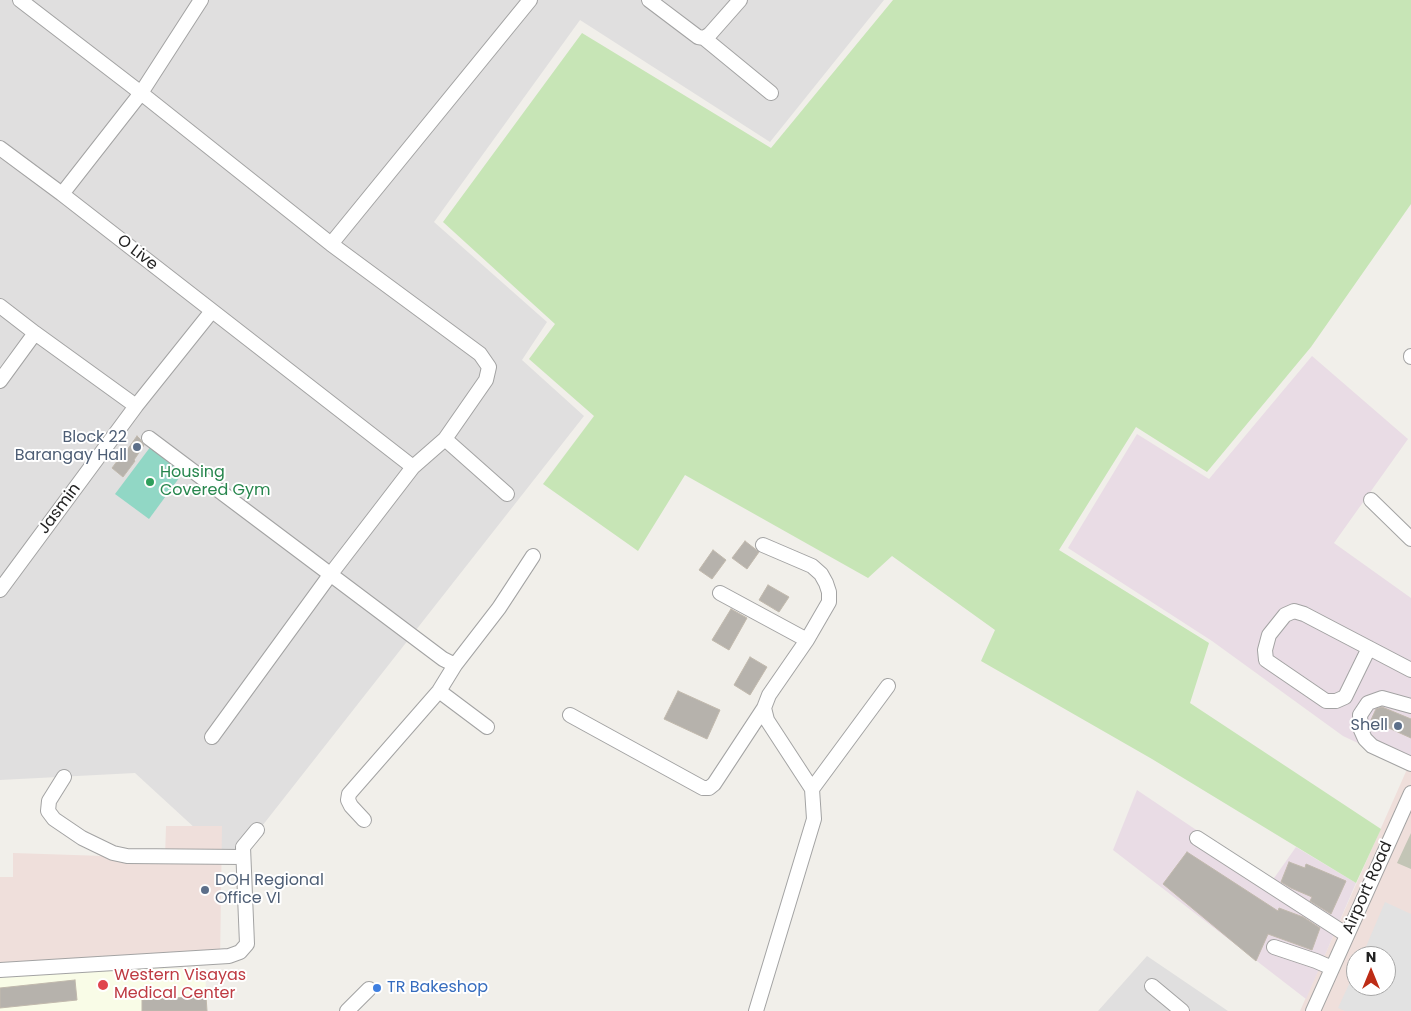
<!DOCTYPE html>
<html>
<head>
<meta charset="utf-8">
<style>
	body { margin:0 }
	#map { position:relative; width:1411px; height:1011px; overflow:hidden; background:#f1efea; font-family:Poppins,sans-serif }
	canvas { display:block }
	.north { position:absolute; left:1346px; top:946px; width:50px; height:50px; box-sizing:border-box; background:#fff; border:1px solid #a7a7a7; border-radius:50%; rotate:0deg; font-size:14px; font-weight:700; line-height:20px; text-align:center; color:#222 }
	.north::after { content:''; display:block; margin:auto; width:18px; height:22px; background:#bd2c16; clip-path:polygon(50% 0,100% 100%,50% 72%,0 100%) }
</style>
</head>
<body>
<div id="map">
<canvas width="1411" height="1011"></canvas>
<div class="north">N</div>
</div>
<script>
const ctx = document.querySelector('canvas').getContext('2d');
ctx.lineJoin = 'round';
function fill(path, color) { ctx.fillStyle = color; ctx.fill(path, 'evenodd'); }
const poly = rows => new Path2D(rows.map(r => 'M' + r).join(''));
function stroke(path, color, width, dash) { ctx.strokeStyle = color; ctx.lineWidth = width; ctx.lineCap = dash ? 'butt' : 'round'; ctx.setLineDash(dash || []); ctx.stroke(path); }
function drawText(font, color, halo, rows, align = 'center') {
  ctx.font = font + ' Poppins,sans-serif'; ctx.lineWidth = 4; ctx.setLineDash([]); ctx.textBaseline = 'middle'; ctx.strokeStyle = halo; ctx.fillStyle = color; for (const [text, x, y, turn = 0] of rows) {
    ctx.save(); ctx.translate(x, y); ctx.rotate((+turn || 0) * Math.PI / 180); ctx.textAlign = isNaN(turn) ? turn : align; if (halo) ctx.strokeText(text, 0, 0); ctx.fillText(text, 0, 0); ctx.restore();
  }
}
const residential = poly([
	[0,0,884,0,770,142,580,20,434,222,547,322,522,360,584,416,233,863,135,773,0,780],
	[1147,956,1228,1011,1098,1011]
]);
const commercial = poly([
	[1411,693,1411,1011,1300,1011,1408,767],
	[1356,956,1386,956,1386,986,1356,986],
	[166,826,222,826,220,963,0,962,0,877,13,877,13,853,165,858]
]);
const industrial = poly([
	[1312,356,1408,439,1334,543,1411,598,1411,762,1409,767,1343,736,1212,641,1068,548,1137,434,1209,479],
	[1137,790,1272,881,1296,847,1356,883,1306,999,1113,850]
]);
const education = poly([
	[121,968,205,969,207,1011,0,1011,0,974]
]);
const construction = poly([
	[1411,833,1411,869,1397,863]
]);
const grass = poly([
	[893,0,1411,0,1411,204,1311,347,1207,472,1136,427,1059,550,1209,643,1190,703,1381,829,1356,883,1152,759,981,661,995,630,892,556,868,578,685,475,638,551,543,484,594,416,529,359,555,324,443,222,582,33,771,148]
]);
const pitch = poly([
	[151,446,185,470,149,519,115,494]
]);
const parking = poly([
	[1385,902,1411,914,1411,1011,1345,1011,1338,1008,1356,969,1356,986,1386,986,1386,956,1362,956]
]);
const building = poly([
	[137,436,140,439,144,445,134,460,135,461,123,477,112,468,124,452,125,453,137,436],
	[745,541,759,552,747,569,732,558,745,541],
	[713,550,726,560,712,579,699,570,713,550],
	[768,585,789,597,779,612,759,600,768,585],
	[731,609,747,618,729,650,712,640,731,609],
	[750,657,767,667,750,695,734,685,750,657],
	[678,691,720,710,707,739,664,719,678,691],
	[1382,707,1411,719,1411,738,1371,720,1376,709,1382,707],
	[1187,852,1278,911,1279,908,1303,917,1320,928,1312,950,1268,934,1256,961,1163,884,1187,852],
	[1289,862,1305,868,1306,864,1346,881,1331,914,1310,901,1312,897,1291,888,1281,882,1289,862],
	[75,980,77,1000,0,1008,0,988,75,980],
	[206,996,207,1011,142,1011,142,1000,206,996]
]);
const minor = poly([
	[20,0,141,93,331,244,480,354,489,367,486,380,445,439,413,467,330,575,212,737],
	[649,0,698,37,704,38,710,34,740,0],
	[704,38,771,93],
	[0,148,62,194,413,467],
	[62,194,141,93,201,0],
	[331,244,530,0],
	[0,306,35,333,136,406],
	[1411,356,1411,357],
	[0,381,35,333],
	[149,438,443,659,455,665,439,691,349,794,348,800,351,806,364,820],
	[445,439,507,494],
	[1371,500,1411,539],
	[0,590,136,406,212,311],
	[720,593,807,640],
	[1369,648,1345,697,1336,701,1326,701,1266,660,1265,650,1269,635,1285,615,1294,611,1304,614,1369,648,1411,670],
	[455,665,499,608,533,556],
	[439,691,487,727],
	[1411,706,1382,698,1368,703,1360,715,1361,730,1365,739,1372,746,1411,764],
	[570,715,703,788,709,788,714,784,764,708],
	[64,777,49,801,48,811,54,819,82,838,113,853,127,856,243,857],
	[812,789,888,686],
	[1197,838,1347,935],
	[1274,947,1316,961,1332,968],
	[0,970,229,956,240,952,247,944,243,847,257,830],
	[1152,986,1182,1011],
	[347,1011,369,989],
	[756,1011,814,819,812,789,767,720,764,708,769,695,807,640,829,602,829,592,826,583,821,574,812,566,763,545],
	[1313,1011,1411,793]
]);
const markers = [
	[137,447,5,"#5c6f8a"],
	[150,482,5,"#2e9e5b"],
	[1398,726,5,"#5c6f8a"],
	[205,890,5,"#5c6f8a"],
	[103,985,6,"#e0444e"],
	[377,988,5,"#3f7fe0"]
];
const streetNames = [
	["O Live",137,253,38],
	["Jasmin",60,509,-53],
	["Airport Road",1368,888,-66]
];
const serviceNames = [
	["Block 22",127,438],
	["Barangay Hall",127,456],
	["Shell",1388,726],
	["DOH Regional",215,881,"left"],
	["Office VI",215,899,"left"]
];
const leisureNames = [
	["Housing",160,473],
	["Covered Gym",160,491]
];
const healthNames = [
	["Western Visayas",114,976],
	["Medical Center",114,994]
];
const shopNames = [
	["TR Bakeshop",387,988]
];
fill(residential, '#e0dfdf');
fill(commercial, '#efdfdb');
fill(industrial, '#e9dce5');
fill(education, '#f9fce7');
fill(construction, '#c3c5b6');
fill(grass, '#c7e5b6');
fill(pitch, '#91d7c5');
fill(parking, '#e2e2e2');
fill(building, '#b6b2ac');
stroke(building, '#c1b9ad', 1);
stroke(minor, '#a3a3a3', 16);
stroke(minor, '#fff', 14);
for (const [x, y, r, color] of markers) { const dot = new Path2D(); dot.arc(x, y, r, 0, 2 * Math.PI); ctx.fillStyle = color; ctx.fill(dot); stroke(dot, '#fff', 2); }
drawText('16px', '#222', '#fff', streetNames);
drawText('16px', '#4e5e75', '#fff', serviceNames, 'right');
drawText('16px', '#27864d', '#fff', leisureNames, 'left');
drawText('16px', '#be3a42', '#fff', healthNames, 'left');
drawText('16px', '#366cbe', '#fff', shopNames, 'left');
</script>
</body>
</html>
